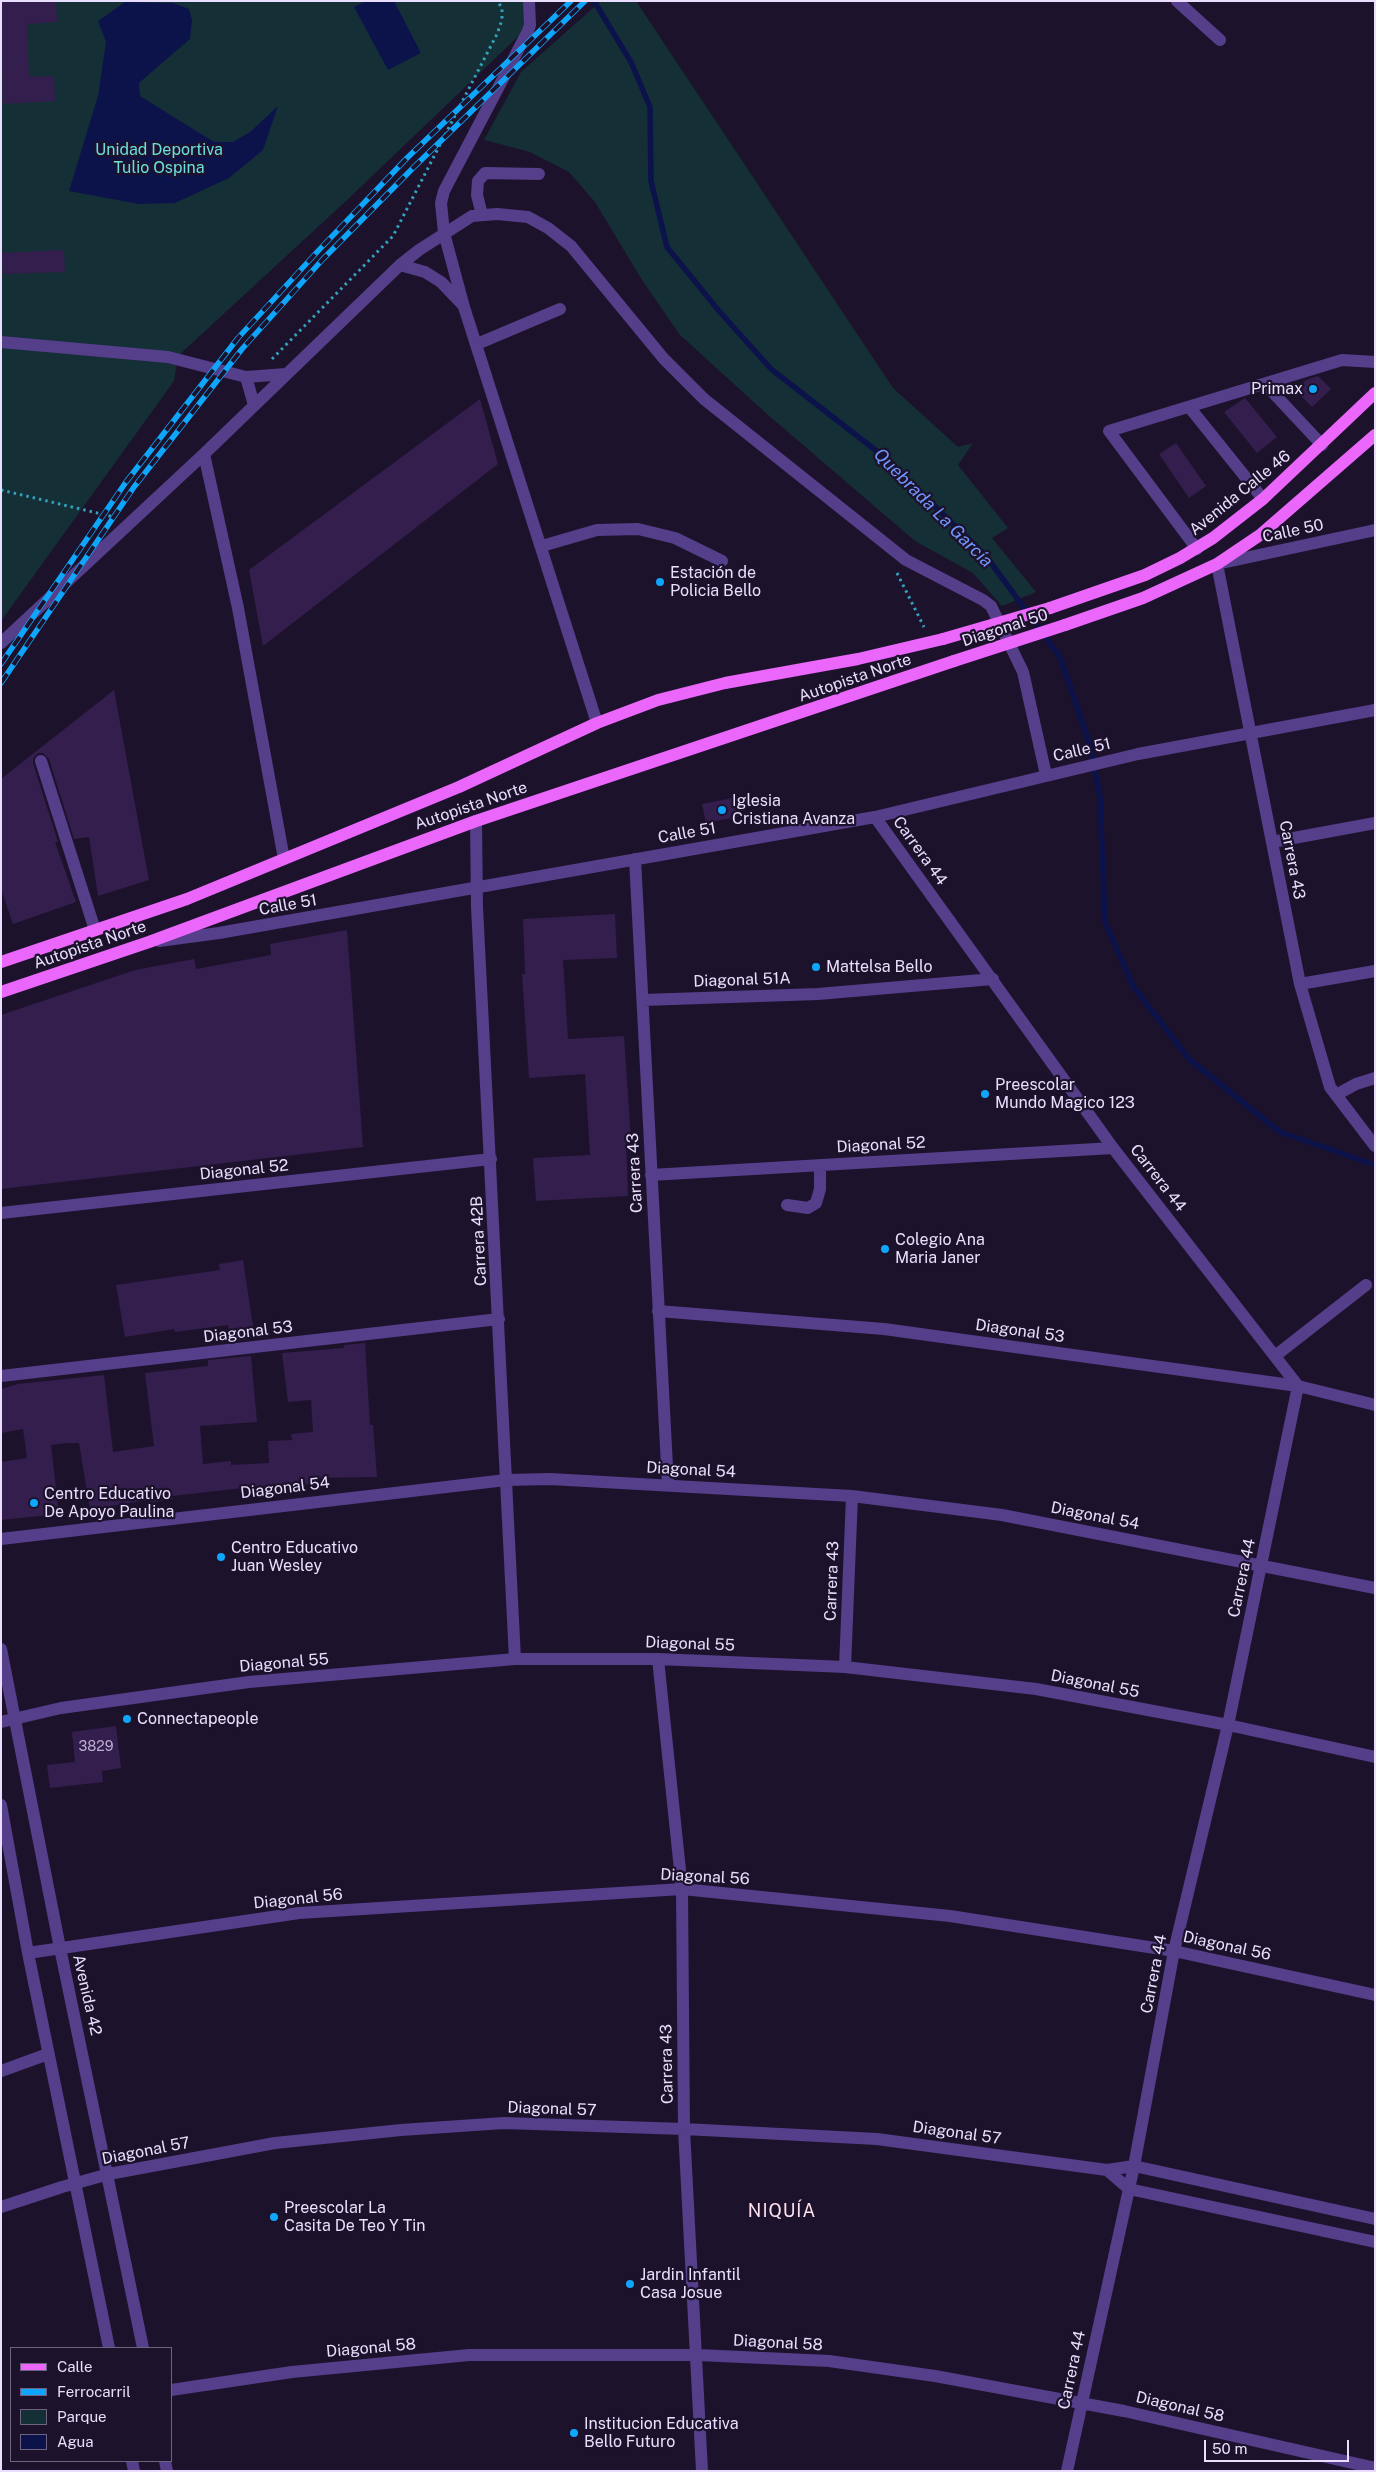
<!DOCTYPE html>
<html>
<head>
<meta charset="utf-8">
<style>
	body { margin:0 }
	#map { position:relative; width:1376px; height:2472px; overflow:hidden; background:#1d122c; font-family:"Public Sans",sans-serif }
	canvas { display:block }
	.frame { position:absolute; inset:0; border:2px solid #eadefe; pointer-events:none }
	.legend { position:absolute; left:10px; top:2347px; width:162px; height:115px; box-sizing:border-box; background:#1d122c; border:1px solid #6f6480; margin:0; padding:6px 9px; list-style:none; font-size:15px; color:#eadefe }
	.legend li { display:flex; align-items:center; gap:10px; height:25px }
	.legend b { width:25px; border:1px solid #6f6480 }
	.scale { position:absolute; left:1204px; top:2440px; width:145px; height:22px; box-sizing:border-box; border:2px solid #eadefe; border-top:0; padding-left:6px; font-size:15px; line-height:18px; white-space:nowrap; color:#eadefe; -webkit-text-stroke:4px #1d122c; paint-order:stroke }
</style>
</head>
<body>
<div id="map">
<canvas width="1376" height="2472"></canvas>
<div class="frame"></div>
<ul class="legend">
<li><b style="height:6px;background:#eb67fc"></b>Calle</li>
<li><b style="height:6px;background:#0ea6fb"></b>Ferrocarril</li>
<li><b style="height:14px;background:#152f36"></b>Parque</li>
<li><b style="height:14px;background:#0c134b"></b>Agua</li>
</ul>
<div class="scale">50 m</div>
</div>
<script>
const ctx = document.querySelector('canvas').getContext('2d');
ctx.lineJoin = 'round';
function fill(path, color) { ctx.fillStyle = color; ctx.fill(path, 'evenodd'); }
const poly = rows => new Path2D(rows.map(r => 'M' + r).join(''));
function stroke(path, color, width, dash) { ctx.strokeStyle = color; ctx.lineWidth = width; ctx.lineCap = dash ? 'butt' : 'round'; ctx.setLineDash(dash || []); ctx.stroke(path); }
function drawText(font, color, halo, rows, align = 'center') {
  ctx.font = font + ' "Public Sans",sans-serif'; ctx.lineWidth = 4.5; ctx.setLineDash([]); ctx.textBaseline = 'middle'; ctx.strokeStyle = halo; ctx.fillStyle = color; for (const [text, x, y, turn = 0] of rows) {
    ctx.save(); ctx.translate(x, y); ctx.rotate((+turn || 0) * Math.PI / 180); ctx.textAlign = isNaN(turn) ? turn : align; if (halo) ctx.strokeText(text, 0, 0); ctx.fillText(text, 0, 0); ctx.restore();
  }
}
const green = poly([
	[1,1,528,1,528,27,346,201,178,356,174,381,1,621],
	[601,1,636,1,893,388,958,447,973,443,958,465,1008,528,992,538,1036,592,1002,606,973,573,915,541,767,414,680,335,642,280,595,202,569,172,530,152,484,140,521,72]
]);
const water = poly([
	[366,1,394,1,421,53,388,70,354,7],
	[125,2,173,3,189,9,192,20,190,39,139,83,140,96,214,142,233,142,250,132,278,106,263,150,229,178,175,203,139,204,69,191,98,96,106,42,98,21]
]);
const stream = poly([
	[594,1,631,62,650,107,651,181,667,247,719,311,771,369,883,456,986,556,1060,657,1090,745,1100,797,1105,922,1133,986,1189,1059,1280,1132,1375,1165]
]);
const building = poly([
	[1,1,56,1,57,22,27,24,29,77,54,76,55,101,3,104],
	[64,250,65,272,3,274,2,253],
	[1318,376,1331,389,1312,407,1295,390,1306,380],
	[1245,398,1277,437,1257,453,1224,412],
	[480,399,498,464,263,646,249,570],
	[1176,443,1206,486,1189,498,1159,454],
	[114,690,149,880,98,896,89,837,74,839,49,759,43,753,38,753,33,759,33,763,58,842,55,842,76,902,13,924,1,889,1,779],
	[738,797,742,816,706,823,702,804],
	[615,914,617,958,563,960,568,1039,624,1036,631,1140,626,1140,628,1196,536,1201,533,1158,590,1155,585,1074,529,1078,522,974,525,974,523,919],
	[347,930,363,1147,1,1189,1,1015,135,970,194,959,196,969,271,955,270,944],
	[243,1260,253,1326,249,1327,250,1339,231,1342,228,1325,175,1332,174,1329,125,1337,116,1285,220,1270,219,1264],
	[365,1343,370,1425,373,1425,377,1477,311,1478,312,1484,234,1489,172,1496,173,1499,150,1503,150,1500,90,1509,79,1443,66,1443,51,1445,59,1514,1,1520,1,1462,27,1458,23,1429,1,1433,1,1389,18,1384,104,1375,113,1452,154,1446,145,1373,208,1366,208,1360,251,1356,257,1422,200,1426,203,1464,231,1461,231,1465,269,1463,268,1441,292,1440,291,1434,313,1432,311,1400,288,1402,282,1353,344,1348,344,1345],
	[116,1726,121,1768,102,1771,103,1782,50,1788,47,1765,75,1762,72,1732]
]);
const path = poly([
	[272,359,393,236,497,34,502,20,502,9,498,1],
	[1,490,114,517],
	[897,573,924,627]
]);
const minor = poly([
	[529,1,530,25,528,31,444,191,441,203,444,233,464,307,597,723],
	[1177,1,1220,40],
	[482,215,477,195,478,181,485,173,539,174],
	[400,265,425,272,441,282,463,305],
	[1,342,168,357,246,377,286,374],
	[477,344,560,309],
	[246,377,254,405],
	[1265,384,1322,445],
	[1190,408,1263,499],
	[204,454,238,608,284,859],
	[1375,530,1217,564,1300,984,1330,1087,1375,1146],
	[542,546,597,530,638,529,675,538,722,561],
	[1197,549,1109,431,1342,360,1375,362],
	[1,643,204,454,400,265,419,250,472,216,497,214,528,217,548,228,571,246,664,359,704,399,906,560,983,600,991,606,1023,672,1046,775],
	[41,761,95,930],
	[875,817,1113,1148,1298,1386,1228,1725,1174,1951,1134,2166,1067,2471],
	[476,821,477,907,515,1659],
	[1272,842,1375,823],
	[635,859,668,1485],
	[159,941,219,933,875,817,1138,754,1375,710],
	[1300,984,1375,971],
	[643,1000,818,994,993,979],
	[1336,1095,1356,1084,1375,1078],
	[651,1175,1113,1148],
	[787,1205,808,1208,816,1203,820,1189,820,1165],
	[1,1213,491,1159],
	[658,1311,884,1329,1298,1386,1375,1405],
	[1275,1356,1366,1285],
	[1,1376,499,1319],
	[1,1539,506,1480,550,1479,852,1496,1002,1515,1375,1588],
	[1,1649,60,1948,143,2348],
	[658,1659,682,1889,684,2129,702,2471],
	[845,1667,852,1496],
	[1,1722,61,1708,249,1682,515,1659,658,1659,845,1667,1036,1689,1228,1725,1375,1757],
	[1,1805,28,1953,109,2348],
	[28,1953,299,1913,682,1889,950,1916,1174,1951,1375,1995],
	[1,2071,48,2054],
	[1107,2170,1129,2189,1375,2242],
	[1,2207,62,2187,109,2174,275,2143,401,2130,504,2123,684,2129,877,2139,1107,2170,1134,2166,1375,2219],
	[171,2390,292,2372,469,2355,698,2355,829,2361,935,2376,1124,2411,1375,2468],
	[132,2461,134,2471],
	[165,2461,167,2471]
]);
const major = poly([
	[1050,608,1145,575,1180,558,1213,538,1263,499,1375,393],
	[1065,625,1143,598,1217,564,1260,535,1375,435],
	[1,962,187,899,459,787,597,723,658,700,725,683,858,659,943,639],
	[1,992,149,942,476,821,954,661]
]);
const rail = poly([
	[1,664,126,482,238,338,318,251,407,158,571,1],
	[1,683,134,487,242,349,323,259,414,167,585,1]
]);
const majorBridge = poly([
	[943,639,1050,608],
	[954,661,1065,625]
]);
const markers = [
	[1313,389,5,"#0ea6fb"],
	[660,582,5,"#0ea6fb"],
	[722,810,5,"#0ea6fb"],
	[816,967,5,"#0ea6fb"],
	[985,1094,5,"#0ea6fb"],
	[885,1249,5,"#0ea6fb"],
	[34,1503,5,"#0ea6fb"],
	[221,1557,5,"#0ea6fb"],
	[127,1719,5,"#0ea6fb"],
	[274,2217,5,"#0ea6fb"],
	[630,2284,5,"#0ea6fb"],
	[574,2433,5,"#0ea6fb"]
];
const numberNames = [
	["3829",96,1747]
];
const parkNames = [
	["Unidad Deportiva",159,150],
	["Tulio Ospina",159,168]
];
const poiNames = [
	["Primax",1303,389,"right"],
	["Estación de",670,573],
	["Policia Bello",670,591],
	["Iglesia",732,801],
	["Cristiana Avanza",732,819],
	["Mattelsa Bello",826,967],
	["Preescolar",995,1085],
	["Mundo Magico 123",995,1103],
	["Colegio Ana",895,1240],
	["Maria Janer",895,1258],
	["Centro Educativo",44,1494],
	["De Apoyo Paulina",44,1512],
	["Centro Educativo",231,1548],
	["Juan Wesley",231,1566],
	["Connectapeople",137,1719],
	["Preescolar La",284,2208],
	["Casita De Teo Y Tin",284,2226],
	["Jardin Infantil",640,2275],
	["Casa Josue",640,2293],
	["Institucion Educativa",584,2424],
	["Bello Futuro",584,2442]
];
const streetNames = [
	["Avenida Calle 46",1240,493,-39],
	["Calle 50",1293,531,-12],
	["Diagonal 50",1005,628,-18],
	["Autopista Norte",855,678,-19],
	["Calle 51",1082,750,-13],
	["Autopista Norte",471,806,-19],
	["Calle 51",687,833,-10],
	["Carrera 44",920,851,54],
	["Carrera 43",1292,860,79],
	["Calle 51",288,905,-10],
	["Autopista Norte",90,945,-19],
	["Diagonal 51A",742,980,-2],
	["Diagonal 52",881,1145,-3],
	["Diagonal 52",244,1170,-6],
	["Carrera 43",635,1173,-93],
	["Carrera 44",1158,1178,52],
	["Carrera 42B",479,1241,-93],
	["Diagonal 53",1020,1331,8],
	["Diagonal 53",248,1332,-7],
	["Diagonal 54",691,1470,3],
	["Diagonal 54",285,1488,-7],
	["Diagonal 54",1095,1516,11],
	["Carrera 44",1242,1578,-78],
	["Carrera 43",832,1581,-88],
	["Diagonal 55",690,1644,2],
	["Diagonal 55",284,1663,-5],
	["Diagonal 55",1095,1684,11],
	["Diagonal 56",705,1877,3],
	["Diagonal 56",298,1899,-6],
	["Diagonal 56",1227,1946,12],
	["Carrera 44",1154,1974,-79],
	["Avenida 42",87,1995,77],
	["Carrera 43",667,2064,-91],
	["Diagonal 57",552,2109,2],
	["Diagonal 57",957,2133,8],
	["Diagonal 57",146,2151,-11],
	["Diagonal 58",778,2343,3],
	["Diagonal 58",371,2348,-5],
	["Carrera 44",1072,2370,-78],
	["Diagonal 58",1180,2407,13]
];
const waterNames = [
	["Quebrada La García",933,508,45]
];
const neighbourhoodNames = [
	["NIQUÍA",782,2211]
];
fill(green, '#152f36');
fill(water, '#0c134b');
stroke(stream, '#0c134b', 5.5);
fill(building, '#341e4d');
stroke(path, '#33a2bd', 3, [2.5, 4]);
stroke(minor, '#553e8a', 12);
stroke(major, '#eb67fc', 12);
stroke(rail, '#0ea6fb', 5.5);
stroke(rail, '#1d122c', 4, [11]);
stroke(majorBridge, '#eb67fc', 12);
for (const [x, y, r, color] of markers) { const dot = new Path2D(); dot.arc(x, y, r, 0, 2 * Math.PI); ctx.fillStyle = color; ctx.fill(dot); stroke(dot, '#1d122c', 2); }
drawText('14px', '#bcaed2', null, numberNames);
drawText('16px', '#69dfdf', '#1d122c', parkNames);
drawText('16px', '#eadefe', '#1d122c', poiNames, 'left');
drawText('16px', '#eadefe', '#1d122c', streetNames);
drawText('italic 18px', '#6e96fc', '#1d122c', waterNames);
ctx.letterSpacing = '1px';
drawText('18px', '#fee0ec', '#1d122c', neighbourhoodNames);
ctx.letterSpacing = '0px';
</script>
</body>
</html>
